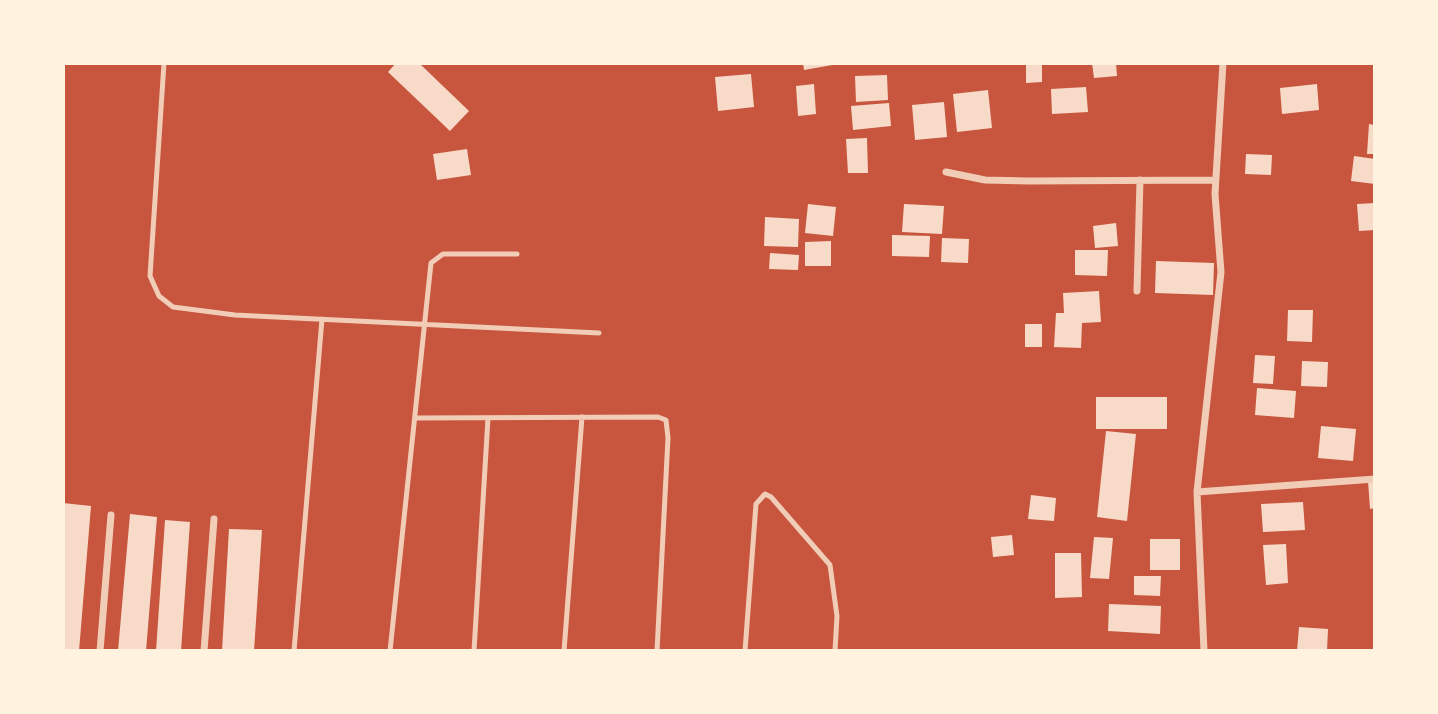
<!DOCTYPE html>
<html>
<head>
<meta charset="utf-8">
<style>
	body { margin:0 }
	#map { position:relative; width:1438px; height:714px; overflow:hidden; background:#c8553d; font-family:Figtree,sans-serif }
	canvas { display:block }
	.frame { position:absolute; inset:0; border:65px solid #fff3e0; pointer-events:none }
</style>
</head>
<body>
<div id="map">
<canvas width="1438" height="714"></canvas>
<div class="frame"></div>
</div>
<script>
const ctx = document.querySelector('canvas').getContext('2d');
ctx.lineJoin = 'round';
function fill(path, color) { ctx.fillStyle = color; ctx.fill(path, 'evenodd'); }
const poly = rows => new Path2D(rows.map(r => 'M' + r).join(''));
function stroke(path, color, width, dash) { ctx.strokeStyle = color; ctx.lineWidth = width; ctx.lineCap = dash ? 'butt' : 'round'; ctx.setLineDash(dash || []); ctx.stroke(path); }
const building = poly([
	[396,63,419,63,469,111,450,131,388,72],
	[803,63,838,63,838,64,804,70],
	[1026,63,1042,63,1042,82,1026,83],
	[1092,63,1116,63,1117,76,1094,78],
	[751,74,754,107,718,111,715,77],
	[887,75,888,100,856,102,855,76],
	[814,84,816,114,798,116,796,86],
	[1317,84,1319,110,1282,114,1280,88],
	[1086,87,1088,112,1052,114,1051,89],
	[988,90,992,128,957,132,953,94],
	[944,102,947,137,915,140,912,105],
	[889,103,891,126,853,130,851,106],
	[1369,124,1375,125,1375,154,1367,154],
	[867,138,868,173,848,173,846,139],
	[467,149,471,175,437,180,433,154],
	[1246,154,1272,155,1271,175,1245,174],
	[1354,156,1375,159,1375,184,1351,181],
	[1375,203,1375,230,1359,231,1357,204],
	[808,204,836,207,833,236,805,233],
	[904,204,944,206,942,234,902,232],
	[765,217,799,219,798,247,764,246],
	[1116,223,1118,246,1095,248,1093,226],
	[892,235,930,236,929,257,892,256],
	[942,238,969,239,968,263,941,262],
	[831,241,831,266,805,266,805,242],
	[1075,250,1108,250,1107,276,1075,275],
	[770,253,799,255,798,270,769,269],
	[1156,261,1214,263,1213,295,1155,293],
	[1099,291,1101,322,1082,323,1081,348,1054,347,1056,313,1064,313,1063,293],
	[1288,310,1313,310,1312,342,1287,341],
	[1025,324,1042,324,1042,347,1025,347],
	[1255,355,1275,356,1273,384,1253,383],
	[1302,361,1328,362,1327,387,1301,386],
	[1257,388,1296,391,1294,418,1255,415],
	[1096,397,1167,397,1167,429,1096,429],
	[1321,426,1356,429,1353,461,1318,458],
	[1106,431,1136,434,1127,521,1097,517],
	[1368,481,1375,481,1375,508,1370,509],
	[1031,495,1056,498,1054,521,1028,519],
	[1303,502,1305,530,1263,532,1261,504],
	[63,503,91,506,79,651,63,651],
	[130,514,157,517,146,651,118,651],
	[165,520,190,522,181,651,156,651],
	[229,529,262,530,254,651,222,651],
	[1012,535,1014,555,993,557,991,537],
	[1094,537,1113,538,1109,579,1090,578],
	[1150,539,1180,539,1180,570,1150,570],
	[1286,544,1288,583,1266,585,1263,545],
	[1055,553,1081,553,1082,597,1055,598],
	[1134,576,1161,576,1160,596,1134,595],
	[1109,604,1161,606,1160,634,1108,631],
	[1299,627,1328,629,1327,651,1297,651]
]);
const service = poly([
	[164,63,150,276,159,296,173,307,235,315,599,333],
	[415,418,658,417,666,420,668,438,657,651],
	[294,651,322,319],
	[390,651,431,263,443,254,517,254],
	[474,651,488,418],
	[564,651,582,417],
	[745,651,756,504,765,494,771,497,830,565,837,616,835,651]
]);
const minor = poly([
	[946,172,985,180,1029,181,1215,180],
	[1137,291,1140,180],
	[1197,492,1375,479],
	[100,651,111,515],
	[204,651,214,519],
	[1204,651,1197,492,1221,272,1215,194,1223,63]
]);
fill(building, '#f7dbc8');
stroke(service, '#f1ccb7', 5);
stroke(minor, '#f1ccb7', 7);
</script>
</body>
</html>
